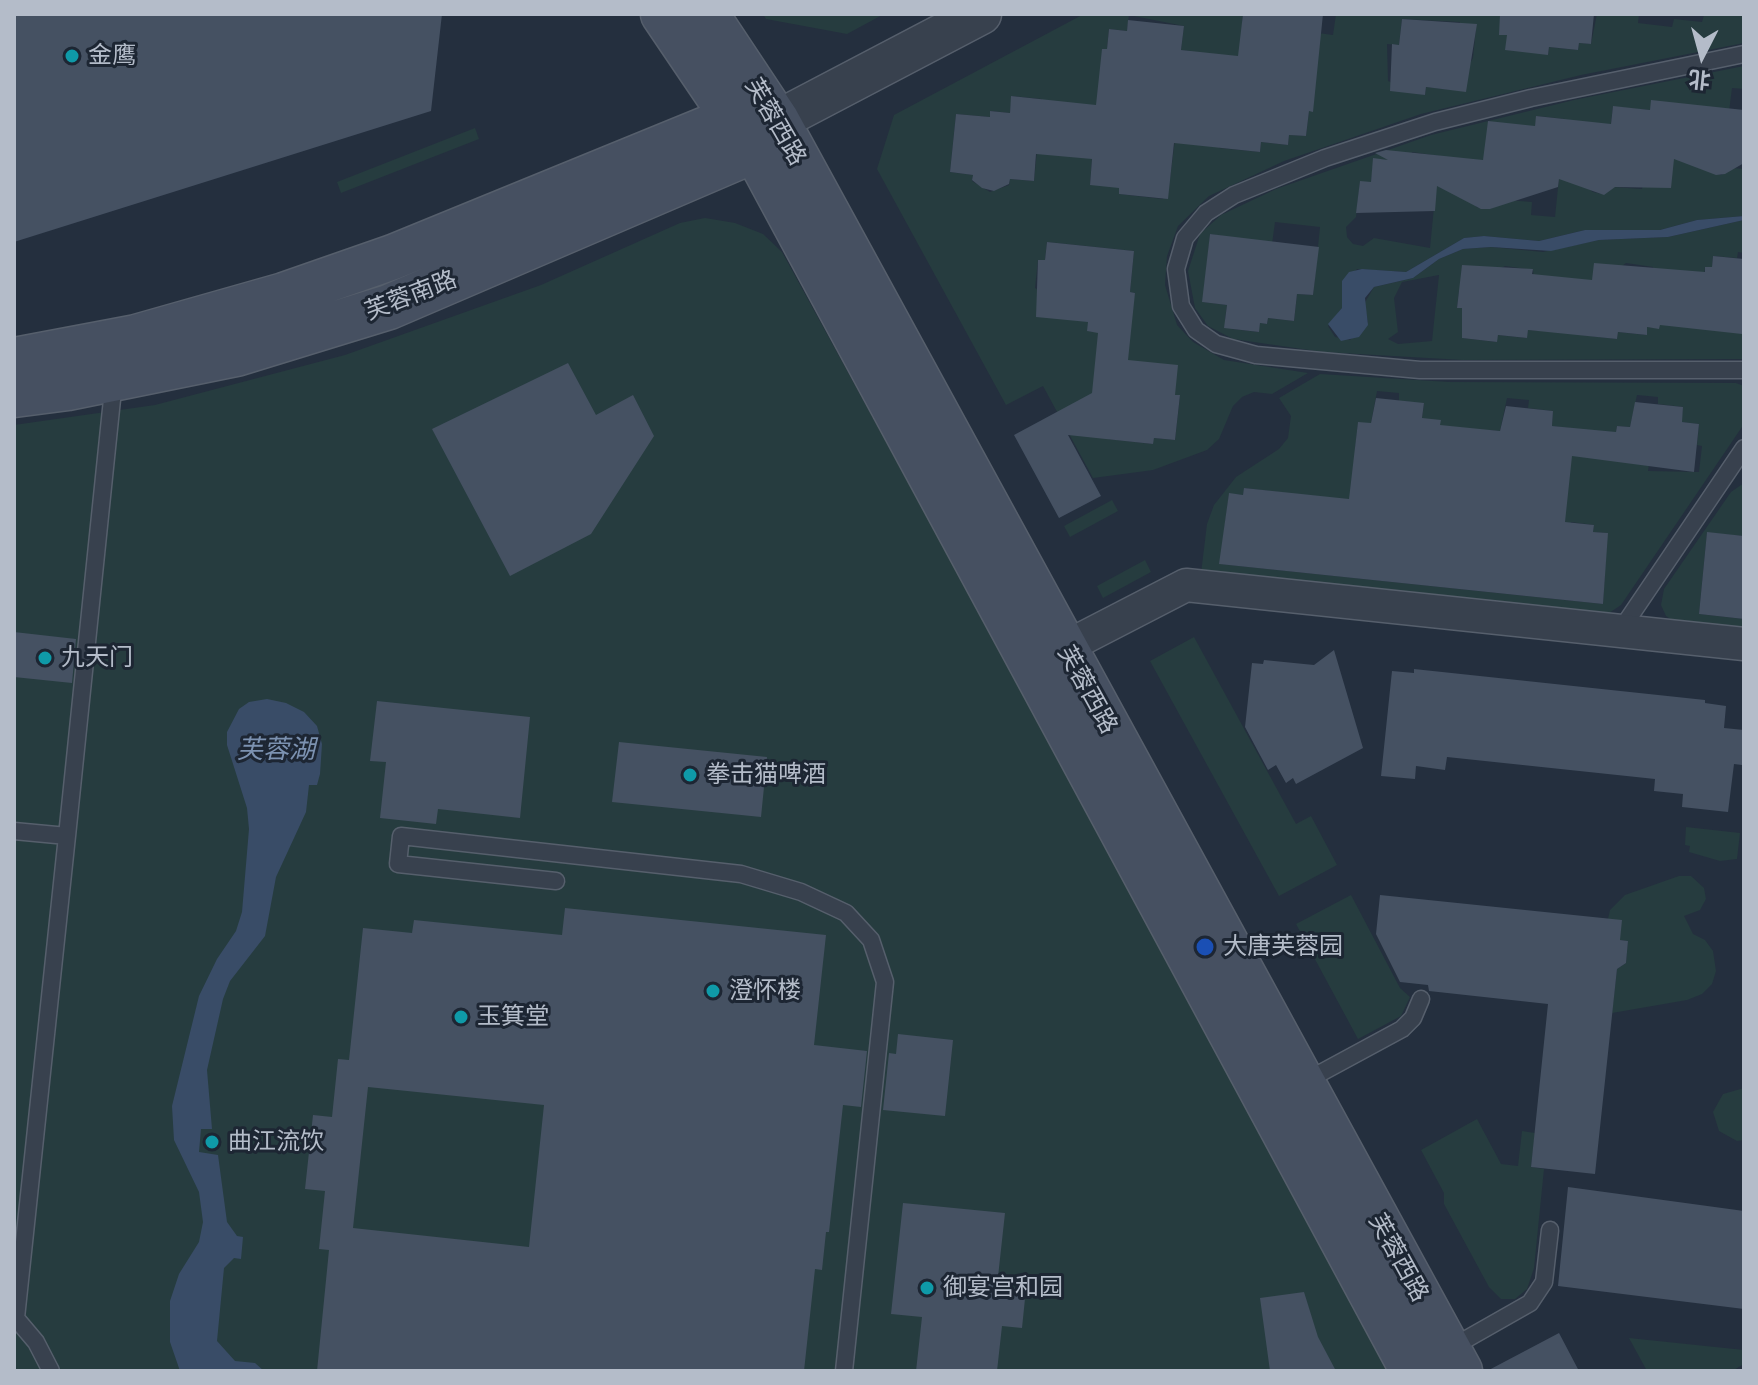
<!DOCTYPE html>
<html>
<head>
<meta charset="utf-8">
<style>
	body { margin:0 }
	#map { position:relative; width:1758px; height:1385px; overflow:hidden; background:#242f3e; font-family:"IBM Plex Sans","Noto Sans SC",sans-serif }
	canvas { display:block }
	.frame { position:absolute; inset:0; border:16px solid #b4bcc9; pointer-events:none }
	.north { position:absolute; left:1662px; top:16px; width:80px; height:80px; -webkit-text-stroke:6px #1d2633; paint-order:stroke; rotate:186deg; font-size:22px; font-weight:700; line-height:32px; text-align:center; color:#b4bcc9 }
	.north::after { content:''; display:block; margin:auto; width:28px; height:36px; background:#b4bcc9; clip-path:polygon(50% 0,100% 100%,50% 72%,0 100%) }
</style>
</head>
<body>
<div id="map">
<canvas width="1758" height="1385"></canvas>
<div class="frame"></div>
<div class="north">北</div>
</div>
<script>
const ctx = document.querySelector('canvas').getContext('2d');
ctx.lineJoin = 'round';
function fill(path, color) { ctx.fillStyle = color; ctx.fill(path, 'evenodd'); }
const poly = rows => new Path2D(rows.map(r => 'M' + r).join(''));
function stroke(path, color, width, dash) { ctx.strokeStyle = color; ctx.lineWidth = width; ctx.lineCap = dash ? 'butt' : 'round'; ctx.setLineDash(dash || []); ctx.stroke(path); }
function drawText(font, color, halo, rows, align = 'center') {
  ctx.font = font + ' "IBM Plex Sans","Noto Sans SC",sans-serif'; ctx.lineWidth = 6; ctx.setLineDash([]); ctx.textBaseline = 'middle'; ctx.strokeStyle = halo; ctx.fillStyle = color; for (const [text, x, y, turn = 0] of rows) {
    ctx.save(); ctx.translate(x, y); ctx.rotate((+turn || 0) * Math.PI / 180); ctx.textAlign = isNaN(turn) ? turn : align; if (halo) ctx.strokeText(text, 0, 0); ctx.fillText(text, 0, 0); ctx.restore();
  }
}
const green = poly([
	[763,14,884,14,847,34,766,19],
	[1084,14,1243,14,1242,23,1333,35,1336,14,1509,14,1548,55,1549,47,1578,50,1579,43,1591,44,1597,14,1639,14,1638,23,1672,27,1674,19,1702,22,1704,15,1744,14,1744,43,1581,75,1421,114,1284,161,1209,196,1178,226,1167,256,1165,285,1177,325,1193,342,1224,360,1308,373,1272,394,1254,392,1242,397,1233,406,1219,439,1207,450,1153,470,1093,478,1043,386,1006,405,877,169,894,115],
	[1129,15,1184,26,1181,50,1190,51,1107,49,1109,29,1127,31],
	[1402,19,1460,22,1460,26,1476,28,1473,58,1455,90,1426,87,1425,95,1388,81,1387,44,1399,45],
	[1224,95,1312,111,1309,111,1306,136,1289,135,1288,145,1261,142,1260,152,1219,148],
	[1012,96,1042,99,1034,181,1010,179,1009,185,990,192,972,181,973,175,950,172,956,114,990,117,991,111,1010,113],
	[1175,139,1170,179,1165,180,1163,199,1119,194,1120,184,1090,185,1092,159,1089,159],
	[1047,242,1134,251,1130,292,1135,293,1124,335,1088,331,1089,318,1035,288,1038,260,1045,260],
	[1175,395,1180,396,1175,440,1154,438,1152,444,1108,439],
	[1744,66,1744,89,1732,88,1729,112,1708,170,1721,175,1733,168,1744,169,1744,216,1697,220,1660,230,1585,230,1539,241,1484,236,1464,238,1406,272,1357,269,1342,285,1342,308,1328,326,1335,337,1350,340,1368,322,1364,304,1374,287,1413,278,1439,259,1463,249,1491,247,1543,252,1599,240,1668,237,1744,220,1744,253,1738,252,1737,258,1713,256,1712,267,1705,267,1702,295,1742,333,1744,324,1744,359,1463,360,1323,352,1233,339,1208,326,1195,308,1188,271,1200,234,1221,215,1276,189,1431,135,1574,100],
	[1651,100,1642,189,1614,187,1602,194,1593,192,1589,189,1610,130,1613,107,1650,110],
	[1537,116,1565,119,1555,217,1531,215,1532,202,1507,200,1490,209,1476,207,1481,181,1535,126],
	[1412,152,1439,156,1430,248,1374,238,1363,246,1353,244,1347,237,1346,227,1356,217,1360,182,1371,182,1374,159,1410,162],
	[1275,222,1320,227,1313,295,1297,294,1294,321,1268,318,1267,324,1260,323,1258,332,1232,329,1232,320,1225,319,1227,305,1203,302,1210,234,1272,244],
	[1626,263,1653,267,1662,302,1659,328,1647,327,1646,335,1618,332,1617,339,1582,335,1591,289],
	[1505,266,1533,270,1539,331,1528,330,1526,338,1498,335,1496,342,1463,338,1462,308,1457,308,1459,291],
	[1439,275,1432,341,1398,344,1388,339,1398,332,1394,298,1402,282],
	[475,128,479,139,341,193,337,182],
	[705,218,735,223,763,234,782,252,1395,1371,14,1371,14,425,155,405,345,355,541,285,680,223],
	[1320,374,1449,382,1736,383,1744,386,1744,424,1621,605,1606,615,1201,573,1207,524,1214,505,1236,477,1279,449,1288,438,1291,416,1279,398],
	[1377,391,1399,393,1399,401,1424,404,1422,418,1361,452,1355,451,1358,423,1371,423],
	[1637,395,1658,397,1658,404,1683,407,1681,422,1699,424,1697,445,1702,446,1699,472,1648,471,1649,464,1614,455,1617,426,1630,427],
	[1507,398,1529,400,1528,408,1553,411,1552,426,1570,428,1490,465,1487,430,1500,431],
	[1245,488,1570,529,1571,522,1594,525,1593,532,1607,533,1603,604,1220,564,1229,494,1243,495],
	[1744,483,1744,536,1707,533,1699,614,1744,619,1744,630,1675,622,1666,616,1661,605,1664,589,1731,492],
	[1112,500,1118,511,1070,537,1064,526],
	[1145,560,1151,572,1103,598,1097,586],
	[1194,637,1296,824,1311,816,1337,865,1279,896,1150,661],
	[1686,827,1740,833,1737,859,1720,861,1689,852,1690,846,1685,845],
	[1679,876,1691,876,1704,888,1706,899,1700,910,1684,916,1693,934,1705,940,1713,951,1716,971,1712,984,1702,994,1687,1000,1612,1013,1617,969,1626,963,1628,941,1620,940,1608,919,1610,910,1625,895],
	[1351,895,1400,988,1410,997,1401,1016,1358,1039,1296,924],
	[1744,1088,1744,1140,1737,1141,1719,1131,1713,1112,1723,1094],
	[1477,1119,1501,1164,1518,1166,1522,1131,1535,1133,1531,1167,1544,1169,1534,1268,1527,1289,1515,1299,1501,1299,1489,1287,1444,1204,1444,1193,1421,1150],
	[1629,1338,1744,1350,1744,1364,1732,1371,1647,1371]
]);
const water = poly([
	[1744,216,1744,220,1668,237,1599,240,1551,251,1491,247,1463,249,1439,259,1413,278,1374,287,1365,298,1368,325,1359,337,1341,341,1328,324,1342,308,1342,281,1349,272,1362,269,1406,272,1464,238,1484,236,1539,241,1585,230,1660,230,1697,220],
	[267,699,286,703,304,712,317,726,322,744,320,774,317,785,309,785,306,812,276,877,265,936,230,981,223,999,207,1070,212,1129,201,1129,199,1152,218,1155,227,1222,237,1236,243,1237,241,1259,234,1258,224,1268,217,1341,235,1361,255,1363,264,1371,180,1371,170,1342,170,1301,179,1274,199,1242,203,1222,199,1192,174,1140,172,1106,199,996,217,959,236,931,242,912,249,829,247,808,227,745,227,732,239,709,249,702]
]);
const building = poly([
	[14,14,442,14,431,111,14,242],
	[1243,14,1323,14,1313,112,1309,111,1306,136,1289,135,1288,145,1261,142,1260,152,1174,143,1168,199,1119,194,1119,188,1090,185,1092,159,1036,154,1034,181,1010,179,1009,184,994,191,982,188,972,180,973,175,950,172,956,114,990,117,990,111,1010,113,1011,96,1096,105,1102,49,1107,49,1109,29,1127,31,1128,20,1184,26,1181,50,1238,56],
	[1500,14,1594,14,1591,44,1579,43,1578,50,1549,47,1548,55,1505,50,1507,35,1499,35],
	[1402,19,1477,24,1466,92,1426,87,1425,95,1390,91,1392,44,1399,45],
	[1651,100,1744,110,1744,163,1725,174,1716,175,1674,159,1671,188,1615,187,1604,195,1559,179,1558,187,1490,209,1481,209,1437,186,1435,211,1356,213,1360,181,1371,182,1373,158,1388,160,1375,153,1386,150,1483,160,1488,121,1535,126,1536,116,1611,124,1613,106,1650,110],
	[1210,234,1319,247,1313,295,1297,294,1294,321,1268,318,1267,324,1260,323,1259,332,1224,328,1227,305,1202,302],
	[1047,242,1134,251,1130,292,1135,293,1128,360,1178,365,1175,395,1180,395,1175,440,1154,438,1153,444,1068,435,1101,496,1059,518,1014,435,1092,393,1098,333,1087,331,1088,322,1036,317,1038,260,1045,260],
	[1713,256,1744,259,1742,334,1660,325,1659,329,1647,327,1647,335,1618,332,1617,339,1528,330,1527,338,1498,335,1497,342,1462,338,1462,308,1457,308,1462,265,1533,269,1532,274,1592,280,1594,263,1705,272,1705,267,1712,267],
	[568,363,596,415,633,395,654,436,591,534,510,576,432,429],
	[1376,398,1424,403,1422,418,1441,420,1440,425,1500,431,1506,406,1553,411,1552,426,1616,432,1617,426,1630,427,1635,402,1683,407,1682,422,1699,424,1694,472,1572,456,1565,522,1594,525,1593,532,1608,533,1603,604,1219,564,1229,493,1243,495,1244,488,1349,499,1358,422,1371,423],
	[1707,532,1744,536,1744,619,1699,614],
	[14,632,76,639,72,683,14,677],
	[1334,650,1363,748,1296,784,1293,778,1286,783,1276,765,1268,770,1245,727,1252,663,1263,664,1264,660,1314,665],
	[1414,669,1705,700,1705,703,1726,706,1724,728,1744,730,1742,765,1734,764,1728,812,1682,807,1683,794,1654,791,1655,779,1447,757,1445,770,1416,766,1415,779,1381,776,1392,671,1414,673],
	[377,701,530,717,520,818,438,809,436,824,380,818,386,762,370,761],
	[619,742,767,757,761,817,612,802],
	[1380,895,1622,920,1620,940,1628,941,1626,963,1617,969,1595,1174,1531,1167,1548,1004,1429,991,1428,985,1400,982,1376,934],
	[565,908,826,935,814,1045,867,1051,861,1107,843,1105,829,1232,826,1232,822,1270,815,1269,804,1371,317,1371,329,1250,319,1249,325,1191,305,1189,313,1115,332,1117,338,1059,349,1060,363,928,412,933,414,920,562,935],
	[368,1087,544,1105,529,1247,353,1228],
	[898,1034,953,1040,945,1116,883,1110,889,1053,896,1054],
	[1568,1187,1744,1211,1744,1309,1558,1286],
	[903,1203,1005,1213,997,1286,1026,1289,1022,1328,1002,1326,997,1371,916,1371,922,1317,891,1314],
	[1304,1292,1318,1337,1336,1371,1270,1371,1260,1298],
	[1559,1333,1579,1371,1487,1371]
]);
const service = poly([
	[1744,54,1531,98,1435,122,1325,158,1234,195,1206,213,1185,238,1176,269,1181,306,1196,330,1216,344,1256,355,1420,370,1744,370],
	[1620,631,1744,448],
	[14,831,67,836,16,1318],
	[67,836,114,380],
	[556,881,398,864,401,836,741,874,801,892,846,913,871,940,885,982,844,1371],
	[1304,1082,1402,1029,1413,1018,1421,999],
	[14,1316,36,1342,51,1371],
	[1449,1349,1530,1303,1544,1282,1550,1230]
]);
const minor = poly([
	[1064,648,1186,585,1744,644]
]);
const tertiary = poly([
	[777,121,981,14]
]);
const secondary = poly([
	[663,14,755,150,1413,1371],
	[706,14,777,121,1460,1371],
	[14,360,136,337,284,295,393,257,733,118,762,120],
	[14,395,68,388,236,354,389,307,755,150,772,126]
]);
const markers = [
	[72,56,8,"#0f9aa8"],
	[45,658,8,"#0f9aa8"],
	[690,775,8,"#0f9aa8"],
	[1205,947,10,"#1a4fb4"],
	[713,991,8,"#0f9aa8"],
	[461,1017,8,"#0f9aa8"],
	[212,1142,8,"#0f9aa8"],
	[927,1288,8,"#0f9aa8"]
];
const poiNames = [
	["金鹰",88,56],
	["九天门",61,658],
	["拳击猫啤酒",706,775],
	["大唐芙蓉园",1223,947],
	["澄怀楼",729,991],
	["玉箕堂",477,1017],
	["曲江流饮",228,1142],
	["御宴宫和园",943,1288]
];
const streetNames = [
	["芙蓉西路",775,122,60],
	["芙蓉南路",411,296,-21],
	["芙蓉西路",1087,690,61],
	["芙蓉西路",1398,1258,61]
];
const waterNames = [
	["芙蓉湖",276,750]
];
fill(green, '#263c3f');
fill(water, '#394c67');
fill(building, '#455162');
stroke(service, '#565f6c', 19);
stroke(minor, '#565f6c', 35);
stroke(tertiary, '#565f6c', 43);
stroke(secondary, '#565f6c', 47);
stroke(service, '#38414e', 16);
stroke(minor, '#38414e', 32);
stroke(tertiary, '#38414e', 40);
stroke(secondary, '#465061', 44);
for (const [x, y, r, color] of markers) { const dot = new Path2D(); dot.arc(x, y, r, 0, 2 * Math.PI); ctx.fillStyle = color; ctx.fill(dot); stroke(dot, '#1d2633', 3); }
drawText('24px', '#b4bcc9', '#1d2633', poiNames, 'left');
drawText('24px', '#b4bcc9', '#1d2633', streetNames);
drawText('italic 26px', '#7c92b1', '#1d2633', waterNames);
</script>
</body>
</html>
